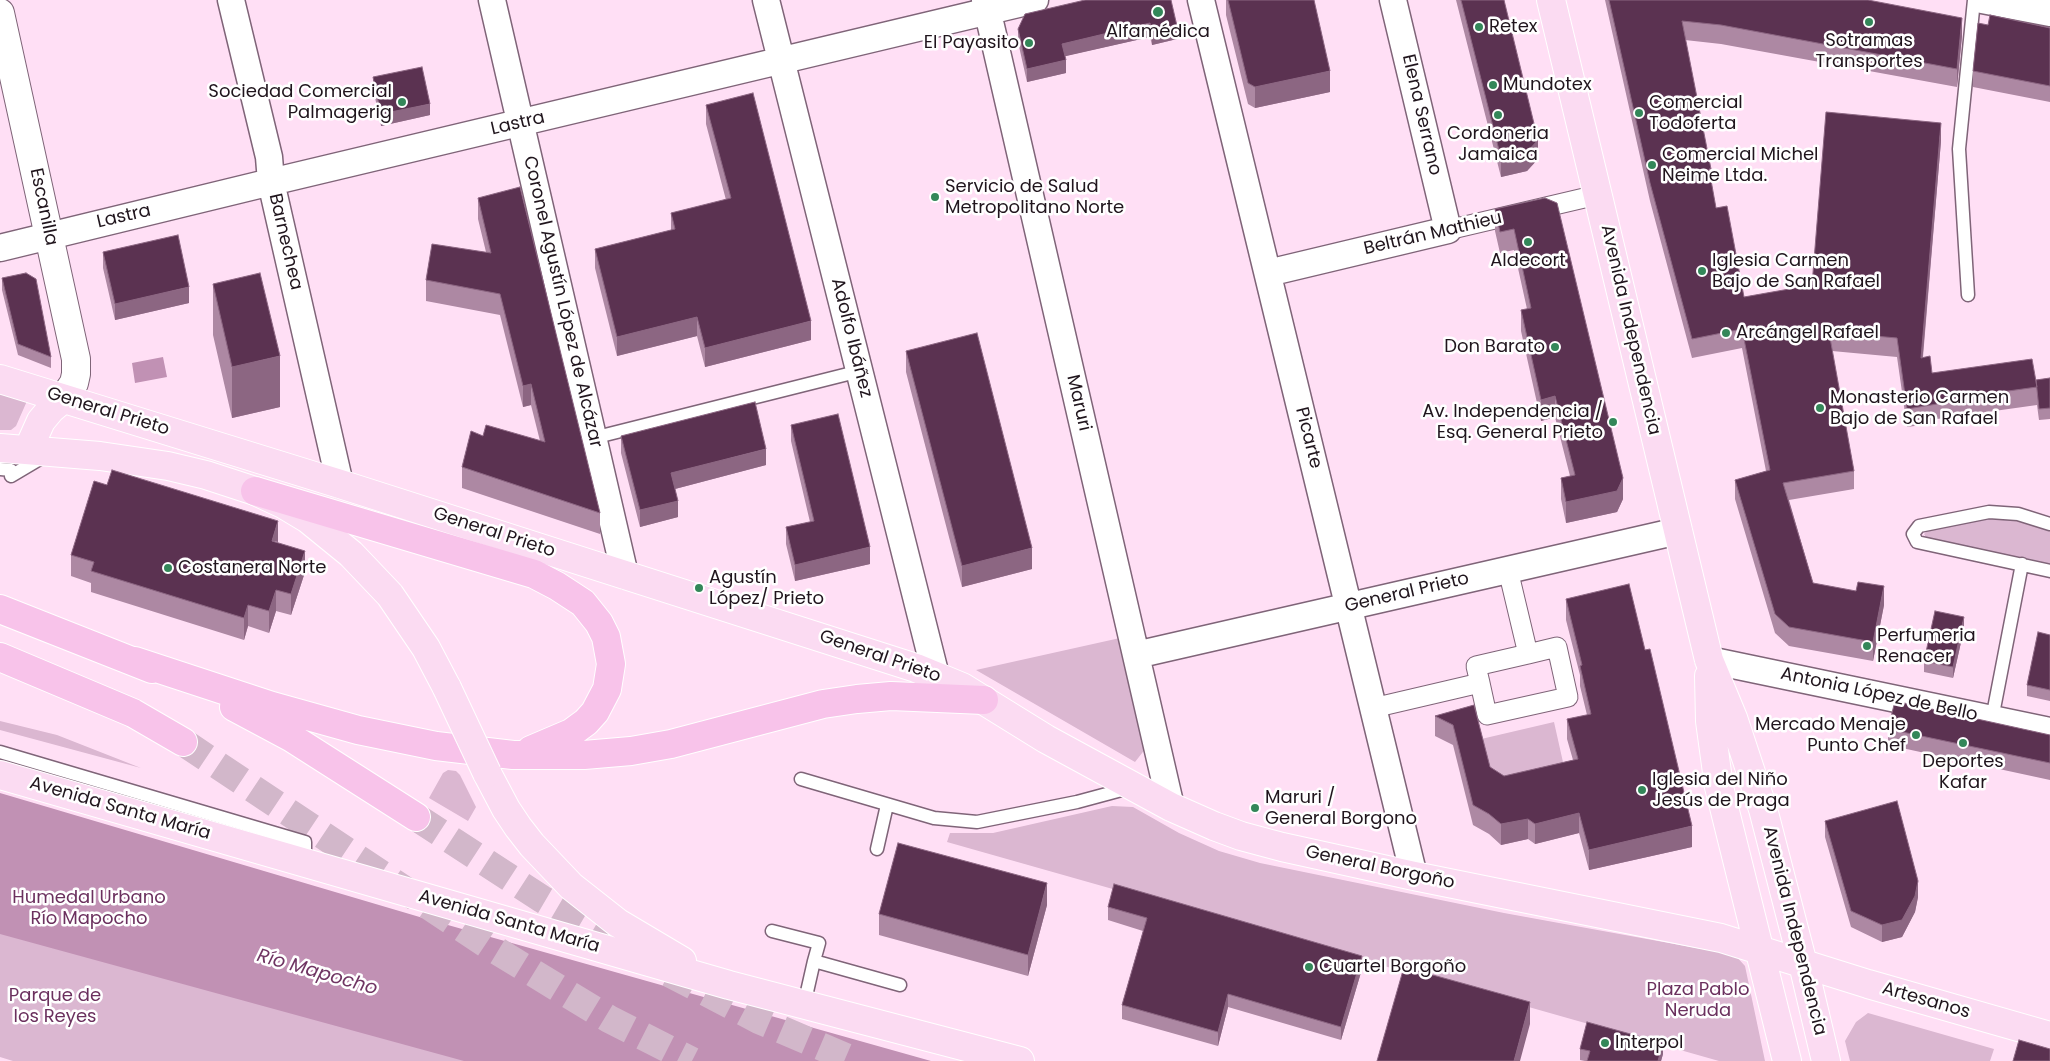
<!DOCTYPE html>
<html>
<head>
<meta charset="utf-8">
<style>
	body { margin:0 }
	canvas { display:block; background:#ffdff5 }
</style>
</head>
<body>
<canvas width="2050" height="1061"></canvas>
<script>
const ctx = document.querySelector('canvas').getContext('2d');
ctx.lineJoin = 'round';
function fill(path, color) { ctx.fillStyle = color; ctx.fill(path, 'evenodd'); }
const poly = rows => new Path2D(rows.map(r => 'M' + r).join(''));
function stroke(path, color, width, dash) { ctx.strokeStyle = color; ctx.lineWidth = width; ctx.lineCap = dash ? 'butt' : 'round'; ctx.setLineDash(dash || []); ctx.stroke(path); }
function drawText(font, color, halo, rows, align = 'center') {
  ctx.font = font + ' Poppins,sans-serif'; ctx.lineWidth = 5; ctx.setLineDash([]); ctx.textBaseline = 'middle'; ctx.strokeStyle = halo; ctx.fillStyle = color; for (const [text, x, y, turn = 0] of rows) {
    ctx.save(); ctx.translate(x, y); ctx.rotate((+turn || 0) * Math.PI / 180); ctx.textAlign = isNaN(turn) ? turn : align; if (halo) ctx.strokeText(text, 0, 0); ctx.fillText(text, 0, 0); ctx.restore();
  }
}
const green = poly([
	[0,392,27,401,16,426,11,430,0,430],
	[1991,517,2017,519,2050,530,2050,567,1928,541,1924,534,1929,529],
	[1120,638,1146,748,1135,762,976,670],
	[0,721,57,735,141,768,0,730],
	[1554,722,1567,780,1490,798,1477,740],
	[448,770,456,771,460,775,476,807,468,821,429,798,443,773],
	[0,797,386,910,923,1061,13,1061,0,1057],
	[1112,806,1133,807,1179,833,1219,851,1260,863,1504,913,1735,955,1745,966,1765,1061,1719,1061,947,842,950,833,993,833],
	[1868,1013,1994,1049,1990,1061,1850,1061,1845,1041,1856,1022]
]);
const water = poly([
	[163,357,167,377,135,383,132,363],
	[0,793,423,918,931,1061,464,1061,0,934]
]);
const motorwayTunnel = poly([
	[183,742,489,946,609,1019,692,1061],
	[416,817,542,899,634,953],
	[669,973,759,1020,855,1061]
]);
const service = poly([
	[1968,295,1959,149,1974,0],
	[593,438,860,371],
	[0,469,11,470],
	[11,476,43,457],
	[2050,524,2018,514,1989,512,1919,526,1913,534,1917,542,2050,571],
	[1992,719,2022,564],
	[0,752,305,842,305,863],
	[801,779,934,818,977,822,1077,802,1129,788],
	[877,849,887,805],
	[772,931,819,943,814,961,900,985],
	[804,1005,814,961]
]);
const pedestrian = poly([
	[1448,230,1597,195],
	[1480,683,1476,666,1528,654],
	[1373,708,1480,683,1487,715,1568,697,1557,647,1528,654,1508,570]
]);
const minor = poly([
	[231,0,269,157,271,182,340,484],
	[492,0,625,575],
	[766,0,936,676],
	[985,0,1171,807],
	[1201,0,1414,876],
	[1982,0,2050,13],
	[0,248,271,182,1035,0],
	[1268,273,1448,230,1393,0],
	[1136,655,1678,531],
	[1709,660,2050,731]
]);
const tertiary = poly([
	[0,13,76,359,76,374,74,383,63,399]
]);
const primary = poly([
	[1551,0,1709,660,1733,718,1763,809,1803,964,1826,1061],
	[0,379,340,484,916,668,962,687,1046,739,1171,807,1214,826,1241,836,1282,847,1414,876,1721,938,1868,984,2050,1036],
	[0,448,100,456,168,466,206,475,255,491,283,504,308,519,351,554,390,595,426,648,447,688],
	[28,450,41,421,51,409,63,399],
	[1709,676,1710,721,1719,787,1787,1061],
	[487,773,506,809,518,827,532,845,571,886,618,923,682,961],
	[0,775,729,985,1020,1061]
]);
const motorway = poly([
	[255,491,534,574,557,586,583,603,599,623,606,637,611,664,607,689,595,712,586,722,571,733,531,750],
	[0,609,152,669],
	[0,657,133,713,183,742],
	[135,661,272,706,358,730,436,746,513,755,584,755,631,751,671,744,823,704,857,699,891,696,984,700],
	[234,707,292,738,416,817]
]);
const primaryBridge = poly([
	[447,688,487,773]
]);
const wall = poly([
	[1171,0,1177,39,1152,45,1150,37,1065,56,1066,73,1027,82,1018,42,1018,29],
	[1226,0,1314,0,1330,92,1255,108,1248,104,1226,15],
	[1456,0,1504,0,1538,159,1527,171,1501,177],
	[1605,0,1868,0,1962,36,1957,87,1721,44,1685,40,1716,208,1744,297,1812,285,1941,141,1923,357,1932,373,2036,380,2050,378,2050,419,2039,420,2037,405,1937,419,1937,423,1907,427,1897,357,1832,351,1854,471,1854,489,1789,500,1813,583,1884,605,1873,661,1789,646,1775,633,1735,499,1735,480,1766,471,1742,348,1692,358,1650,201],
	[1988,25,2050,28,2050,102,1973,87,1973,71],
	[373,77,430,115,381,126,373,88],
	[706,105,811,340,705,367,697,336,617,356,595,268,595,249,671,230,671,213,726,200,706,124],
	[478,198,600,513,600,534,462,488,462,467,483,436,540,441,531,405,523,407,500,315,426,301,426,280,486,252,478,219],
	[1545,198,1623,499,1617,512,1566,523,1561,499,1561,478,1570,476,1555,417,1541,421,1521,331,1521,310,1527,309,1514,250,1500,253,1495,231,1495,209],
	[103,252,189,303,115,320,103,268],
	[2,278,51,357,51,368,18,355,2,290],
	[213,284,280,407,232,418,213,335],
	[906,351,1032,569,962,587,906,372],
	[791,425,870,564,795,581,786,544,786,527,810,522,791,441],
	[621,436,766,465,675,489,678,517,640,527,621,453],
	[278,543,305,572,291,615,276,611,269,633,248,626,244,640,91,592,91,583,71,576,71,555],
	[1566,599,1692,847,1589,870,1579,833,1535,844,1528,839,1501,845,1489,834,1473,825,1453,745,1435,736,1435,716,1474,705,1490,767,1504,776,1573,760,1567,739,1567,719,1587,715,1580,686,1580,675,1566,620],
	[1964,629,1953,678,1924,672,1924,661],
	[2050,635,2050,701,2027,696,2027,685],
	[1888,729,2050,735,2050,780,1888,745],
	[1825,821,1918,897,1915,912,1902,937,1882,942,1851,927,1825,837],
	[1047,905,1028,976,879,935,879,914],
	[1108,907,1362,969,1341,1040,1228,1007,1218,1046,1122,1019,1122,1005,1143,931,1108,920],
	[1580,1049,1663,1054,1661,1061,1585,1061,1580,1060]
]);
const shadedWall = poly([
	[1962,18,1962,36,1957,87,1957,69],
	[1150,23,1150,37,1062,57,1062,44],
	[1177,26,1177,39,1152,45,1152,32],
	[1066,60,1066,73,1027,82,1027,69],
	[1330,71,1330,92,1255,108,1255,87],
	[430,104,430,115,381,126,381,114],
	[1941,123,1941,141,1921,376,1921,358],
	[1538,140,1538,159,1527,171,1501,177,1501,158],
	[189,287,189,303,115,320,115,304],
	[697,317,697,336,617,356,617,337],
	[811,321,811,340,705,367,705,348],
	[280,356,280,407,232,418,232,367],
	[531,384,531,405,523,407,523,386],
	[1555,396,1555,417,1541,421,1541,400],
	[766,449,766,465,671,490,671,473],
	[1623,478,1623,499,1617,512,1566,523,1566,502],
	[678,501,678,517,640,527,640,510],
	[278,521,278,542,272,541],
	[870,547,870,564,795,581,795,565],
	[1032,548,1032,569,962,587,962,566],
	[305,551,305,572,291,615,291,594],
	[1884,586,1884,605,1873,661,1873,642],
	[276,590,276,611,269,633,269,611],
	[248,605,248,626,244,640,244,618],
	[1964,617,1964,629,1953,678,1953,667],
	[1579,813,1579,833,1535,844,1535,824],
	[1528,819,1528,839,1501,845,1501,824],
	[1692,826,1692,847,1589,870,1589,850],
	[1918,881,1918,897,1915,912,1902,937,1882,942,1882,925],
	[1047,883,1047,905,1028,976,1028,955],
	[1362,956,1362,969,1341,1040,1341,1027],
	[1228,994,1228,1007,1218,1046,1218,1032],
	[1530,1002,1530,1024,1520,1061,1514,1061],
	[1663,1043,1663,1054,1661,1061,1658,1061]
]);
const building = poly([
	[1085,0,1171,0,1177,26,1152,32,1150,23,1062,44,1066,60,1027,69,1018,29,1025,14,1085,0],
	[1228,0,1314,0,1330,71,1255,87,1248,83,1228,0],
	[1461,0,1504,0,1538,140,1527,152,1501,158,1461,0],
	[1609,0,1868,0,1962,18,1957,69,1721,25,1682,21,1711,169,1709,169,1716,208,1727,206,1744,297,1812,285,1826,112,1941,123,1921,358,1930,356,1932,373,2032,359,2037,387,1936,401,1937,404,1907,409,1897,338,1829,332,1854,471,1783,483,1813,583,1856,591,1858,582,1884,586,1873,642,1789,627,1775,614,1735,480,1770,470,1742,329,1692,339,1650,183,1609,0],
	[1990,15,2050,28,2050,86,1973,71,1978,23,1988,25,1990,15],
	[422,67,430,104,381,114,373,77,422,67],
	[753,93,811,321,705,348,697,317,617,337,595,249,675,229,671,213,731,198,706,105,753,93],
	[520,187,600,513,462,467,471,431,483,436,486,425,545,442,531,384,523,386,500,294,426,280,432,244,491,253,478,198,520,187],
	[1545,198,1557,203,1623,478,1617,491,1566,502,1561,478,1575,475,1555,396,1541,400,1521,310,1531,308,1514,229,1500,232,1495,209,1545,198],
	[178,235,189,287,115,304,103,252,178,235],
	[26,273,36,279,51,357,18,344,2,278,26,273],
	[260,273,280,356,232,367,213,284,260,273],
	[977,333,1032,548,962,566,906,351,977,333],
	[2050,378,2050,408,2039,409,2036,380,2050,378],
	[755,402,766,449,671,473,678,501,640,510,621,436,755,402],
	[838,414,870,547,795,565,786,527,814,521,791,425,838,414],
	[112,470,278,521,272,541,305,551,291,594,276,590,269,611,248,605,244,618,91,571,94,562,71,555,94,481,107,485,112,470],
	[1629,584,1645,650,1650,649,1692,826,1589,850,1579,813,1535,824,1528,819,1501,824,1489,814,1473,805,1453,725,1435,716,1474,705,1490,767,1504,776,1578,759,1567,719,1591,714,1580,666,1582,665,1566,599,1629,584],
	[1935,611,1964,617,1953,667,1924,661,1935,611],
	[2038,632,2050,635,2050,690,2027,685,2038,632],
	[1895,701,2050,735,2050,763,1888,729,1895,701],
	[1897,801,1918,881,1915,896,1902,920,1882,925,1851,911,1825,821,1897,801],
	[898,843,1047,883,1028,955,879,914,898,843],
	[1114,884,1362,956,1341,1027,1228,994,1218,1032,1122,1005,1147,918,1108,907,1114,884],
	[1404,967,1530,1002,1514,1061,1377,1061,1404,967],
	[1587,1022,1663,1043,1658,1061,1587,1061,1590,1051,1580,1049,1587,1022],
	[2019,1040,2050,1049,2050,1061,2013,1061,2019,1040]
]);
const markers = [
	[1158,12,6,"#338759"],
	[1869,22,5,"#338759"],
	[1479,27,5,"#338759"],
	[1029,43,5,"#338759"],
	[1493,85,5,"#338759"],
	[402,102,5,"#338759"],
	[1639,113,5,"#338759"],
	[1498,115,5,"#338759"],
	[1652,165,5,"#338759"],
	[935,197,5,"#338759"],
	[1528,242,5,"#338759"],
	[1702,271,5,"#338759"],
	[1726,333,5,"#338759"],
	[1555,347,5,"#338759"],
	[1820,408,5,"#338759"],
	[1613,422,5,"#338759"],
	[168,568,5,"#338759"],
	[699,588,5,"#338759"],
	[1867,646,5,"#338759"],
	[1916,735,5,"#338759"],
	[1963,743,5,"#338759"],
	[1642,790,5,"#338759"],
	[1255,808,5,"#338759"],
	[1309,967,5,"#338759"],
	[1605,1043,5,"#338759"]
];
const poiNames = [
	["Retex",1489,27],
	["Alfamédica",1158,32,"center"],
	["Sotramas",1869,41,"center"],
	["Transportes",1869,62,"center"],
	["El Payasito",1019,43,"right"],
	["Mundotex",1503,85],
	["Sociedad Comercial",392,92,"right"],
	["Palmagerig",392,113,"right"],
	["Comercial",1649,103],
	["Todoferta",1649,124],
	["Cordoneria",1498,134,"center"],
	["Jamaica",1498,155,"center"],
	["Comercial Michel",1662,155],
	["Neime Ltda.",1662,176],
	["Servicio de Salud",945,187],
	["Metropolitano Norte",945,208],
	["Aldecort",1528,261,"center"],
	["Iglesia Carmen",1712,261],
	["Bajo de San Rafael",1712,282],
	["Arcángel Rafael",1736,333],
	["Don Barato",1545,347,"right"],
	["Monasterio Carmen",1830,398],
	["Bajo de San Rafael",1830,419],
	["Av. Independencia /",1603,412,"right"],
	["Esq. General Prieto",1603,433,"right"],
	["Costanera Norte",178,568],
	["Agustín",709,578],
	["López/ Prieto",709,599],
	["Perfumeria",1877,636],
	["Renacer",1877,657],
	["Mercado Menaje",1906,725,"right"],
	["Punto Chef",1906,746,"right"],
	["Deportes",1963,762,"center"],
	["Kafar",1963,783,"center"],
	["Iglesia del Niño",1652,780],
	["Jesús de Praga",1652,801],
	["Maruri /",1265,798],
	["General Borgono",1265,819],
	["Cuartel Borgoño",1319,967],
	["Interpol",1615,1043]
];
const streetNames = [
	["Elena Serrano",1421,115,77],
	["Lastra",518,124,-13],
	["Escanilla",43,207,78],
	["Lastra",124,217,-13],
	["Beltrán Mathieu",1433,234,-13],
	["Barnechea",285,242,77],
	["Coronel Agustín López de Alcázar",562,302,77],
	["Avenida Independencia",1630,330,77],
	["Adolfo Ibáñez",851,338,76],
	["Maruri",1078,403,77],
	["General Prieto",108,412,17],
	["Picarte",1308,438,76],
	["General Prieto",494,533,18],
	["General Prieto",1407,593,-13],
	["General Prieto",880,657,19],
	["Antonia López de Bello",1879,695,12],
	["Avenida Santa María",120,809,16],
	["General Borgoño",1380,868,12],
	["Avenida Santa María",509,922,16],
	["Avenida Independencia",1794,931,76],
	["Artesanos",1926,1001,16]
];
const parkNames = [
	["Humedal Urbano",89,898],
	["Río Mapocho",89,919],
	["Plaza Pablo",1698,990],
	["Neruda",1698,1011],
	["Parque de",55,996],
	["los Reyes",55,1017]
];
const waterNames = [
	["Río Mapocho",317,973,16]
];
fill(green, '#dbb7d1');
fill(water, '#c191b4');
stroke(motorwayTunnel, '#d2b7ca', 28, [28, 14]);
stroke(service, '#7f6478', 15);
stroke(pedestrian, '#7f6478', 21);
stroke(minor, '#7f6478', 29);
stroke(tertiary, '#7f6478', 30);
stroke(primary, '#fff', 30);
stroke(motorway, '#fff', 30);
stroke(service, '#fff', 12);
stroke(pedestrian, '#fff', 19);
stroke(minor, '#fff', 26);
stroke(tertiary, '#fff', 28);
stroke(primary, '#fbdbf2', 28);
stroke(motorway, '#f8c3ea', 28);
stroke(primaryBridge, '#fff', 30, []);
stroke(primaryBridge, '#fbdbf2', 28);
fill(wall, '#ad88a3');
fill(shadedWall, '#8c6682');
fill(building, '#5b3251');
stroke(building, '#8c6682', 1);
for (const [x, y, r, color] of markers) { const dot = new Path2D(); dot.arc(x, y, r, 0, 2 * Math.PI); ctx.fillStyle = color; ctx.fill(dot); stroke(dot, '#fff', 2); }
drawText('18px', '#20151d', '#fff', poiNames, 'left');
drawText('18px', '#20151d', '#fff', streetNames);
drawText('18px', '#6b305e', '#fff', parkNames);
drawText('italic 19px', '#703563', '#fff', waterNames);
</script>
</body>
</html>
